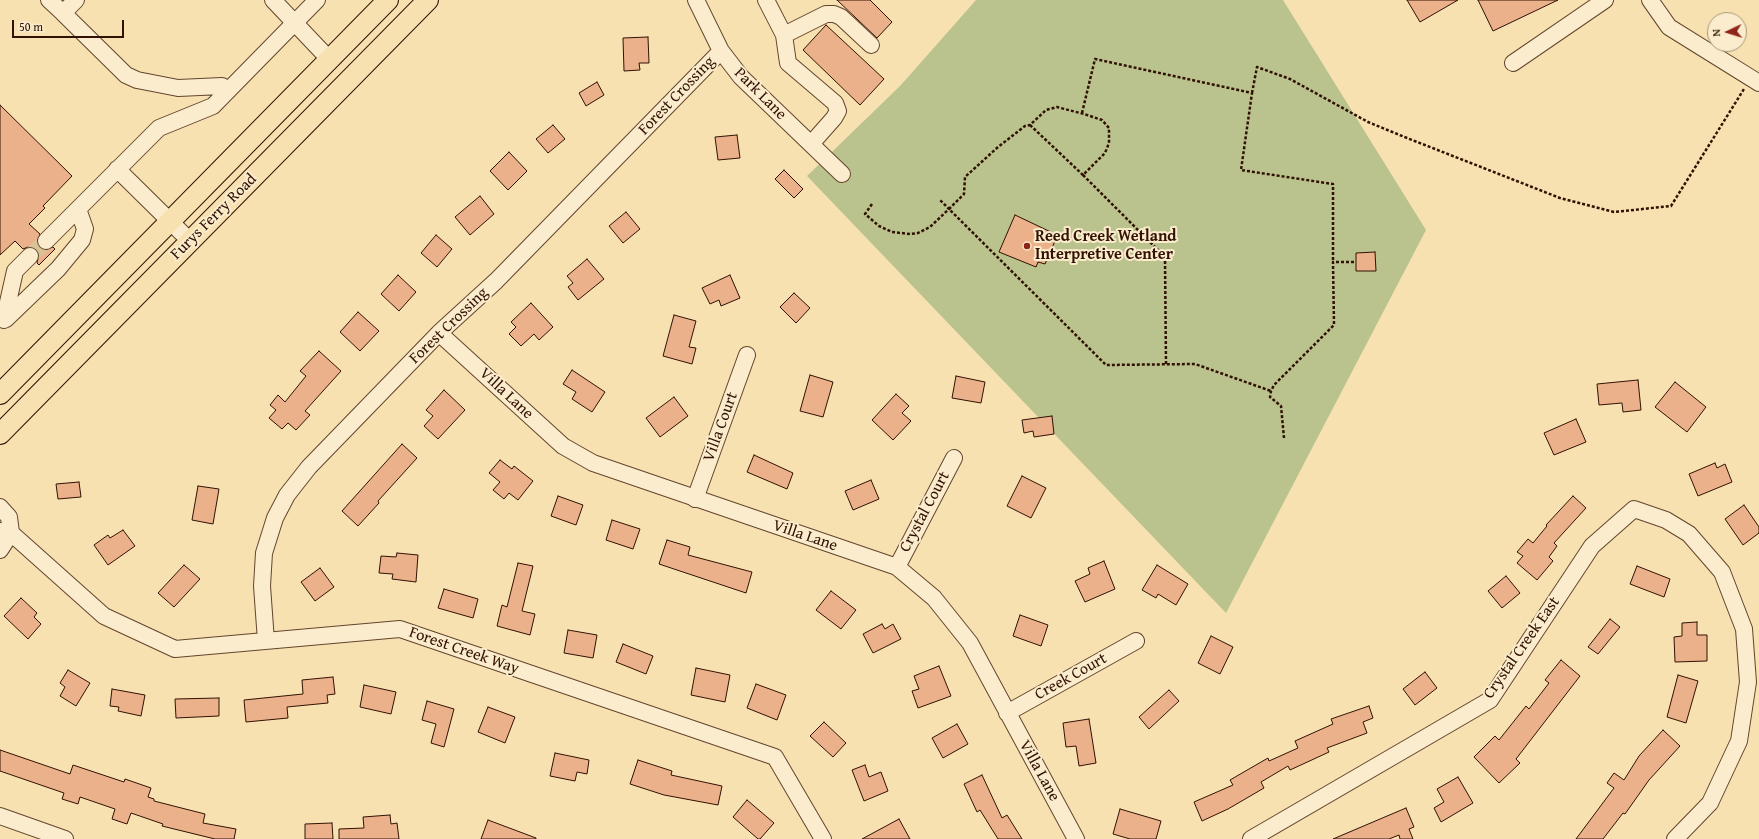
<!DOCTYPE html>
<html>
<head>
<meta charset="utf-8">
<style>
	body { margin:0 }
	#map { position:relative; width:1759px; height:839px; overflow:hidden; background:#f8e1b1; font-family:"Gentium Book Plus",serif }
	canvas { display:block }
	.north { position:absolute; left:1707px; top:12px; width:40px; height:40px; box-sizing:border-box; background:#faeccc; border:1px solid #aa947b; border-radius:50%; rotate:266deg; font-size:11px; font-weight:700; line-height:16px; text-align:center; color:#311102 }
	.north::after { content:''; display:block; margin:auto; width:14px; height:18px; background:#8f2418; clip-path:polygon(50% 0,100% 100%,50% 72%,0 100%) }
	.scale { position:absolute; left:12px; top:20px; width:112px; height:18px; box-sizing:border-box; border:2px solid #311102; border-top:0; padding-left:5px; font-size:12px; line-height:14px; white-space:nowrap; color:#311102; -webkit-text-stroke:3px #faeccc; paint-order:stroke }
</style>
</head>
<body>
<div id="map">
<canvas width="1759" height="839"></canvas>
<div class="north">N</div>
<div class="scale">50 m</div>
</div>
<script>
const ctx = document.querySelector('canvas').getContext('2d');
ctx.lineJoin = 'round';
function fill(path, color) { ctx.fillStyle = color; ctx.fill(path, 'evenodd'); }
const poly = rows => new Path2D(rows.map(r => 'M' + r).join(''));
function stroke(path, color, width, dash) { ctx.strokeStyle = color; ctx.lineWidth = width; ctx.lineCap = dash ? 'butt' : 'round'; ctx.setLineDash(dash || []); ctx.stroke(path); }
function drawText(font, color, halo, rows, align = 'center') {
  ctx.font = font + ' "Gentium Book Plus",serif'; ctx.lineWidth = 4; ctx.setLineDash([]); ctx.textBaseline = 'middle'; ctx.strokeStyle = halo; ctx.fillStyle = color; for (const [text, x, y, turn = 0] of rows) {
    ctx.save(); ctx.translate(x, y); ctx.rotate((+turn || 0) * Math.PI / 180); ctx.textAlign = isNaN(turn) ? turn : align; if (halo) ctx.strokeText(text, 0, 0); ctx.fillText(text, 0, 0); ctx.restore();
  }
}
const green = poly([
	[976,0,1283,0,1426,230,1226,613,807,176,901,85]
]);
const building = poly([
	[837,0,870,0,892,22,877,38,837,0],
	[1407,0,1458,0,1420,22,1407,0],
	[1478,0,1558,0,1493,31,1478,0],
	[826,25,884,79,860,105,803,50,826,25],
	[648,37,649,63,639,63,640,70,624,71,623,38,648,37],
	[597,82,604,95,586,106,579,93,597,82],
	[0,105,72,176,43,206,45,208,29,224,40,234,37,243,40,248,44,250,53,247,55,249,39,265,37,263,39,254,36,249,28,247,23,249,15,241,0,255,0,105],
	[553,125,565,139,548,153,536,139,553,125],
	[737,135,740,158,718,160,715,137,737,135],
	[509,152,527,171,508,190,490,171,509,152],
	[784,170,803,189,794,198,775,179,784,170],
	[480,196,494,214,470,235,455,217,480,196],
	[626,212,640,229,623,243,609,226,626,212],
	[1015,215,1053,233,1050,239,1055,241,1045,264,1038,262,1036,267,999,252,1015,215],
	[436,235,452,249,437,267,421,253,436,235],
	[1375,252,1376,271,1356,271,1356,253,1375,252],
	[587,259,604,279,578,300,568,287,573,283,567,276,587,259],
	[398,275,416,292,399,311,381,294,398,275],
	[730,275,740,298,721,306,719,300,710,304,702,288,730,275],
	[794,293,810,308,796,323,780,307,794,293],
	[531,303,553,327,539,340,534,334,521,346,509,334,516,327,511,322,531,303],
	[358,312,379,331,360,351,340,332,358,312],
	[674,315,696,321,689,347,696,348,692,364,663,356,674,315],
	[319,351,341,371,305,411,310,415,296,430,288,423,282,429,269,418,276,410,270,405,278,395,285,402,306,376,300,371,319,351],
	[572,370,605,392,592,412,572,399,576,392,563,384,572,370],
	[810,375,833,382,823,417,800,411,810,375],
	[956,376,985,382,981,403,952,398,956,376],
	[1638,380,1641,410,1623,412,1622,403,1599,405,1597,384,1638,380],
	[1675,382,1706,407,1687,432,1655,407,1675,382],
	[444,390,465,410,438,439,424,426,433,416,426,410,444,390],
	[896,394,909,406,902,413,911,421,893,440,872,420,896,394],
	[674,397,688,416,660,437,646,418,674,397],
	[1052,416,1054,434,1034,437,1033,431,1024,433,1022,420,1052,416],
	[1576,419,1586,442,1554,455,1544,433,1576,419],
	[402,444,417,458,378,501,379,503,358,526,342,511,402,444],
	[754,455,793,473,787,489,747,472,754,455],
	[500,460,512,469,514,466,533,481,518,500,509,493,504,499,493,490,500,482,489,473,500,460],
	[1715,463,1717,468,1725,464,1732,482,1698,496,1689,474,1715,463],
	[1022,476,1046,488,1031,518,1007,506,1022,476],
	[871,480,879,499,853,510,845,491,871,480],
	[79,482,81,497,58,499,56,484,79,482],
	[198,486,219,489,213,524,192,520,198,486],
	[558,496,583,505,576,525,551,516,558,496],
	[1573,496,1586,508,1554,543,1557,546,1549,557,1553,561,1537,580,1517,563,1523,556,1517,552,1528,539,1533,543,1547,526,1546,525,1573,496],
	[1744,505,1759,527,1759,533,1743,545,1725,519,1744,505],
	[612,520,640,529,633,549,606,540,612,520],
	[123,530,135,546,108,565,94,545,108,535,110,538,123,530],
	[667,540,690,547,688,555,752,572,746,593,659,564,667,540],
	[397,553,418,555,416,582,392,579,393,574,379,573,381,556,396,557,397,553],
	[1104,561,1115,589,1085,602,1075,581,1090,574,1088,568,1104,561],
	[518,563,533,566,522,611,535,614,530,635,497,626,502,605,507,607,518,563],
	[184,565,200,579,174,607,158,593,184,565],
	[1157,565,1188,584,1176,605,1158,594,1156,598,1142,590,1157,565],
	[1637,566,1670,579,1664,597,1630,584,1637,566],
	[320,568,334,587,315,601,301,582,320,568],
	[1506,576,1520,593,1502,608,1488,591,1506,576],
	[444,589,478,599,473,618,438,608,444,589],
	[831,591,856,610,841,629,816,610,831,591],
	[21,598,37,613,34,617,41,624,28,639,4,616,21,598],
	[1020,615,1048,625,1041,646,1013,636,1020,615],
	[1610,619,1620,627,1598,654,1588,647,1610,619],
	[1697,622,1697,635,1707,635,1707,661,1675,662,1674,637,1682,636,1682,623,1697,622],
	[882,624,885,629,893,624,901,639,873,653,863,634,882,624],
	[568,630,597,635,593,658,564,653,568,630],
	[1211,636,1233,647,1220,674,1198,663,1211,636],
	[623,644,653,656,646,674,616,662,623,644],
	[1561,660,1580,676,1516,759,1520,763,1499,783,1474,757,1495,736,1499,740,1526,706,1529,709,1549,683,1545,680,1561,660],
	[939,666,951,696,918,708,912,691,919,689,914,676,939,666],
	[696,668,730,675,725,702,691,695,696,668],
	[68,670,90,683,76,706,60,696,65,687,60,683,68,670],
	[1425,672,1437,688,1415,705,1403,689,1425,672],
	[1678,675,1698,681,1686,723,1667,717,1678,675],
	[333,677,335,694,327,695,328,703,287,707,288,718,246,722,244,700,303,694,302,680,333,677],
	[756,684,786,695,777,720,747,708,756,684],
	[364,685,396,692,391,714,360,707,364,685],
	[112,689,145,695,141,716,118,711,119,707,110,706,112,689],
	[1169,690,1179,701,1149,729,1139,717,1169,690],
	[219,698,219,716,176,718,175,699,219,698],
	[427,701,454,709,444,747,431,743,436,724,422,720,427,701],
	[1369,706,1373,718,1363,722,1367,733,1327,748,1329,752,1290,770,1288,766,1261,782,1264,788,1228,809,1202,821,1194,802,1233,785,1230,780,1268,758,1269,761,1298,748,1295,741,1333,724,1331,719,1369,706],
	[488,707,515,717,505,743,478,732,488,707],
	[1089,719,1096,763,1079,766,1076,746,1066,747,1063,723,1089,719],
	[824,722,846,743,833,757,810,736,824,722],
	[957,724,968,744,943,758,932,738,957,724],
	[1663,730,1680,746,1649,780,1625,814,1623,813,1603,839,1576,839,1614,788,1607,783,1614,773,1624,780,1639,756,1663,730],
	[0,750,70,774,73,765,124,782,125,779,151,788,148,797,154,799,154,801,205,814,203,823,236,829,234,839,215,839,162,826,163,824,131,813,127,824,112,819,115,809,80,797,78,804,62,799,64,793,0,771,0,750],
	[555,753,589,760,587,774,577,772,575,781,550,776,555,753],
	[638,760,672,771,671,775,722,786,718,805,664,795,630,784,638,760],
	[865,765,869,777,881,772,888,791,864,801,852,770,865,765],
	[982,775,1002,818,1007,815,1022,839,998,839,980,810,977,812,964,784,982,775],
	[1458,777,1473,803,1441,822,1434,808,1444,802,1437,789,1458,777],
	[747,800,774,823,760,839,758,839,733,817,747,800],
	[1406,808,1414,827,1409,829,1413,839,1400,839,1399,835,1389,839,1333,839,1406,808],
	[1120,809,1161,821,1156,839,1130,839,1113,834,1120,809],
	[390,815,391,824,397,823,399,839,339,839,339,829,364,828,363,817,390,815],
	[899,819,910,839,862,839,899,819],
	[488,820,536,838,536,839,481,839,488,820],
	[332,823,333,839,305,839,305,824,332,823]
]);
const minorTunnel = poly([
	[30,256,46,241]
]);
const path = poly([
	[1252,93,1257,67,1290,79,1368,122,1407,138,1560,198,1614,212,1671,206,1744,89],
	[1082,113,1095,59,1252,93,1241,170,1333,184,1333,262],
	[1030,125,1083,175],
	[872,204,865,214,879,226,892,232,910,234,918,233,930,227,949,209,939,199],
	[1166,364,1165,257,1083,175,1105,153,1109,143,1109,128,1102,120,1084,114,1057,107,1046,110,1030,125,1025,126,998,147,965,177,964,194,949,209,1106,365,1195,364,1271,391],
	[1284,438,1281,406,1270,397,1271,391,1274,385,1334,325,1333,262,1355,262]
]);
const minor = poly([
	[49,0,63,13],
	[76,0,63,13,126,75,137,80,178,88,222,86,228,91],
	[273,0,329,59],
	[696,0,721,51,741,77,842,174],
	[766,0,784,35,788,63,835,103,838,111,834,118,811,144],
	[1650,0,1669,27,1759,83],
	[784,35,826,14,834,14,841,17,871,45],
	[1513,63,1605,0],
	[117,169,190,241],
	[46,241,159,128,213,106,317,0],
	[6,319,58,269,82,240,85,229,78,209],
	[4,320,15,271,30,256],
	[439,333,563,446,593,463,897,567,934,598,970,643,1076,839],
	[695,499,747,355],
	[0,507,9,517,11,533],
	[0,531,11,533,104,616,175,649,400,629,775,757,823,839],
	[0,550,11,533],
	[897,567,954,458],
	[266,641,262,586,264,553,275,518,287,495,309,467,439,333,496,281,721,51],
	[1007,713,1136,641],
	[0,816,65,839],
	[1251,839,1490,700,1592,546,1634,509,1666,520,1689,534,1722,572,1744,629,1748,682,1739,741,1710,803,1675,839]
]);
const major = poly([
	[0,394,388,0],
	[0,434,428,0]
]);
const markers = [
	[1027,246,4,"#8f2418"]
];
const streetNames = [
	["Park Lane",760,94,45],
	["Forest Crossing",677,96,-46],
	["Furys Ferry Road",214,217,-45],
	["Forest Crossing",449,326,-44],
	["Villa Lane",506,394,43],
	["Villa Court",721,427,-70],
	["Crystal Court",925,512,-62],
	["Villa Lane",805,536,19],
	["Crystal Creek East",1522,648,-55],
	["Forest Creek Way",464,651,19],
	["Creek Court",1071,677,-29],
	["Villa Lane",1039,771,61]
];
const poiNames = [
	["Reed Creek Wetland",1035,237],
	["Interpretive Center",1035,255]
];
fill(green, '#bac38e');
fill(building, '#eab18a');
stroke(building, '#311102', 1);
stroke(minorTunnel, '#dac297', 16, [16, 8]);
stroke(minor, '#63452e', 18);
stroke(major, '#311102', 22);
stroke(path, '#311102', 2.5, [3, 2]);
stroke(minor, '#faeccc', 16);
stroke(major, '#f8e1b1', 20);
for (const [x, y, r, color] of markers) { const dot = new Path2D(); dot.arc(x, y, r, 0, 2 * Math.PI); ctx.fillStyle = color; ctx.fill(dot); stroke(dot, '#faeccc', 1.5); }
drawText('16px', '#311102', '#faeccc', streetNames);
drawText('bold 16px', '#311102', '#faeccc', poiNames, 'left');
</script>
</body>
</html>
